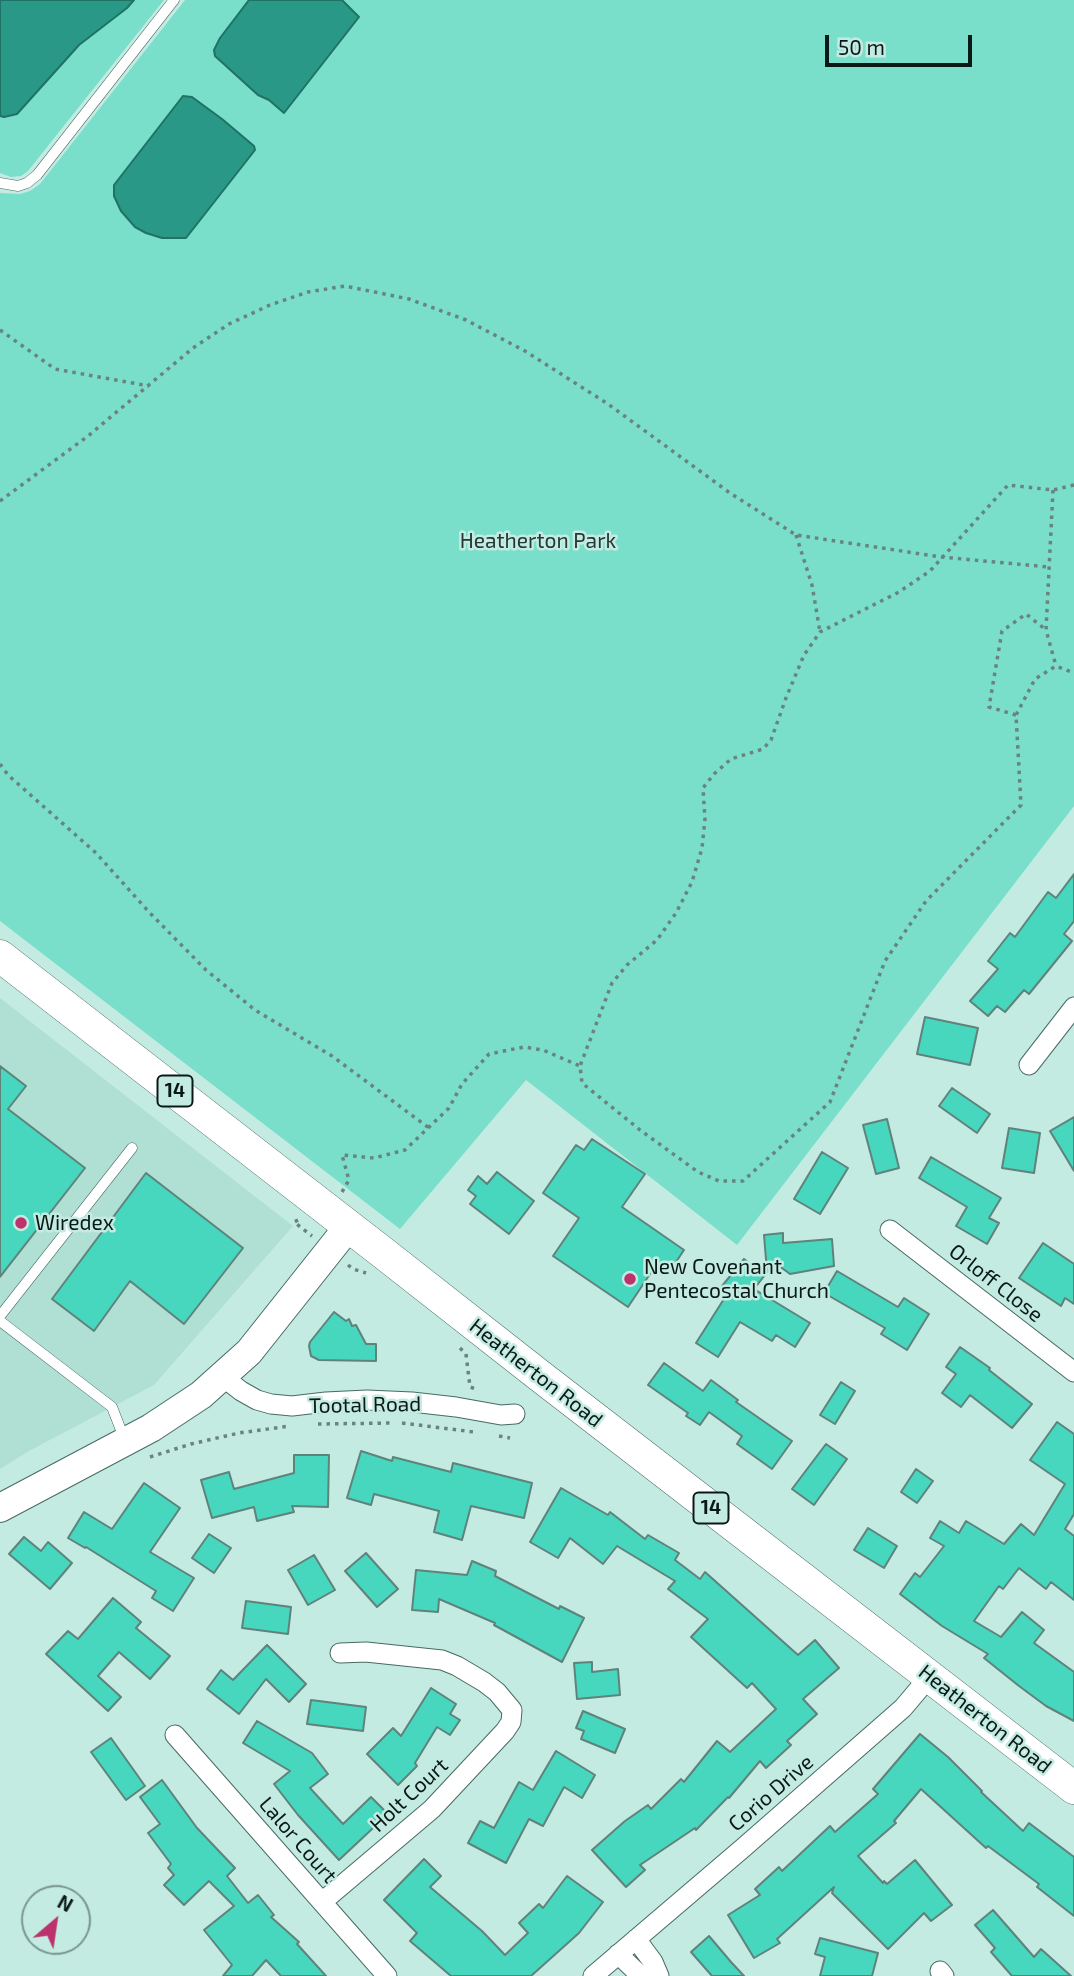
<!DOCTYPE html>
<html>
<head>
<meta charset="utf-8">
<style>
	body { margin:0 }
	#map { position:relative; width:1074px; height:1976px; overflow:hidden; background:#c4ebe2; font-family:"Exo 2",sans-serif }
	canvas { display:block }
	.north { position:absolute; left:21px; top:1885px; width:70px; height:70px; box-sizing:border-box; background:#c4ebe2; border:2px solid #7a9790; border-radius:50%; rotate:29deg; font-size:19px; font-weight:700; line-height:28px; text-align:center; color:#0a1916 }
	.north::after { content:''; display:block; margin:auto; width:24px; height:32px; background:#bc326d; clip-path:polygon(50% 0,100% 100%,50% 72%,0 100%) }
	.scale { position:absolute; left:825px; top:35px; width:147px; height:32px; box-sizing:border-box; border:4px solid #0a1916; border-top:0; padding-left:9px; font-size:21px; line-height:24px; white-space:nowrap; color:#0a1916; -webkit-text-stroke:5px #c4ebe2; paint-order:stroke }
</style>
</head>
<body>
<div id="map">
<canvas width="1074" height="1976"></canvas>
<div class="north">N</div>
<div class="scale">50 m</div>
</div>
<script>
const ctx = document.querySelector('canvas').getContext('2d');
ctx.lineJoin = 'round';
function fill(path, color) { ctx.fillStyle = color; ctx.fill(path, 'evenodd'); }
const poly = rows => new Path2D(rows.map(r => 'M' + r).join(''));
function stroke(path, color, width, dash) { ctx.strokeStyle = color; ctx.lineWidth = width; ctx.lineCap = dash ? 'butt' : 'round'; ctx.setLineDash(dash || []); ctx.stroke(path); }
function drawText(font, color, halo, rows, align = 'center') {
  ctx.font = font + ' "Exo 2",sans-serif'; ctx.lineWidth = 5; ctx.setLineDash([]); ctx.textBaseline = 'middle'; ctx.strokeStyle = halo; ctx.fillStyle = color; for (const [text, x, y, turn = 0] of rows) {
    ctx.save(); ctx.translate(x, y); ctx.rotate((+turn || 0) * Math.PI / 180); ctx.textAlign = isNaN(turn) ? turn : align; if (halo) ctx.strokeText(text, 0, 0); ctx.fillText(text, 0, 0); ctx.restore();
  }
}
const built = poly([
	[0,998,293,1226,154,1385,29,1451,0,1469]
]);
const green = poly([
	[0,0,164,0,28,171,21,176,11,177,0,173],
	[185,0,1074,0,1074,806,737,1245,526,1080,400,1229,0,921,0,193,20,194,30,191,40,184]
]);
const water = poly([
	[0,0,134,0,127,8,79,45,17,114,4,117,0,116,0,0],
	[249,0,342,0,359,17,284,113,269,100,258,95,215,56,214,50,220,38,249,0],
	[183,96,192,97,222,119,254,146,255,150,186,238,162,238,146,233,135,227,121,211,114,196,114,185,183,96]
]);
const building = poly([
	[1074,874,1074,921,1064,934,1072,941,1029,994,1024,990,1005,1012,997,1006,988,1016,970,1001,998,969,988,961,1010,933,1015,937,1048,892,1056,898,1074,874],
	[925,1017,978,1028,970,1065,917,1054,925,1017],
	[0,1066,26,1086,8,1109,85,1168,0,1277,0,1066],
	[952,1088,990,1114,977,1133,939,1106,952,1088],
	[1074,1117,1074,1171,1050,1131,1074,1117],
	[887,1119,899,1168,876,1174,863,1125,887,1119],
	[1009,1128,1040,1133,1034,1173,1002,1168,1009,1128],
	[592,1139,645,1174,622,1207,684,1250,668,1274,656,1265,628,1307,553,1256,579,1218,543,1193,576,1145,584,1150,592,1139],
	[822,1152,848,1168,820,1214,794,1199,822,1152],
	[931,1157,1001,1198,989,1218,999,1223,987,1244,956,1226,967,1207,919,1178,931,1157],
	[497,1172,534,1201,509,1234,470,1204,476,1196,468,1190,478,1176,487,1184,497,1172],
	[146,1173,243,1248,184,1324,130,1281,94,1331,52,1299,146,1173],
	[783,1233,783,1243,832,1239,834,1266,790,1274,775,1263,767,1272,764,1235,783,1233],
	[1043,1243,1074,1264,1074,1304,1065,1298,1061,1306,1019,1278,1043,1243],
	[744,1259,765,1275,754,1289,810,1323,795,1347,776,1335,772,1341,740,1322,718,1357,696,1343,729,1291,722,1286,744,1259],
	[837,1271,898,1307,904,1298,929,1314,907,1350,881,1334,885,1328,824,1293,837,1271],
	[334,1312,346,1321,349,1319,352,1326,356,1325,366,1344,376,1344,376,1361,319,1360,311,1356,309,1346,310,1342,334,1312],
	[960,1347,990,1368,989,1370,1032,1404,1012,1428,970,1395,961,1407,942,1393,956,1374,946,1367,960,1347],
	[664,1363,703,1391,711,1380,738,1400,736,1402,792,1441,772,1469,737,1444,742,1436,709,1412,700,1425,686,1416,688,1413,648,1385,664,1363],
	[841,1382,855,1391,835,1424,820,1415,841,1382],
	[1057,1422,1074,1434,1074,1514,1065,1529,1074,1536,1074,1600,1051,1582,1046,1589,1019,1568,1003,1589,999,1586,974,1621,1001,1637,1022,1612,1044,1630,1034,1643,1074,1672,1074,1721,1046,1706,1019,1686,984,1658,988,1654,942,1626,900,1594,915,1573,920,1577,944,1546,930,1538,940,1521,959,1533,966,1521,1004,1544,1021,1524,1034,1535,1065,1484,1030,1460,1057,1422],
	[826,1444,847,1459,814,1505,792,1489,826,1444],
	[361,1451,392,1461,393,1457,451,1472,453,1463,532,1483,524,1518,471,1506,462,1540,434,1532,439,1511,374,1494,371,1505,347,1498,361,1451],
	[294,1455,329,1455,328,1507,292,1506,294,1512,257,1521,254,1507,212,1518,201,1480,229,1472,234,1489,294,1473,294,1455],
	[916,1469,933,1481,917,1503,901,1492,916,1469],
	[144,1483,180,1508,150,1552,194,1578,173,1611,152,1598,156,1591,86,1547,85,1548,68,1538,84,1512,112,1529,144,1483],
	[561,1488,608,1515,610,1512,645,1539,648,1535,679,1553,675,1560,700,1579,705,1572,798,1655,815,1640,839,1668,803,1699,817,1714,787,1741,791,1745,766,1768,760,1761,729,1798,728,1797,696,1830,695,1828,640,1865,645,1870,626,1887,592,1850,625,1821,648,1805,651,1809,681,1779,684,1782,717,1741,730,1752,776,1709,752,1683,747,1688,691,1637,708,1619,668,1589,675,1581,617,1546,603,1564,570,1538,558,1558,530,1542,561,1488],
	[868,1528,897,1546,884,1568,854,1550,868,1528],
	[209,1534,231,1548,214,1573,192,1558,209,1534],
	[24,1537,41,1551,48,1542,72,1563,50,1589,9,1554,24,1537],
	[366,1553,398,1589,377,1607,345,1571,366,1553],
	[314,1555,335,1590,308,1605,288,1570,314,1555],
	[472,1561,496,1571,495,1576,559,1609,560,1606,584,1618,562,1662,494,1625,495,1623,439,1599,438,1612,412,1610,416,1570,467,1575,472,1561],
	[113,1598,141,1622,136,1628,170,1656,150,1679,119,1652,98,1676,121,1697,108,1711,46,1654,68,1631,78,1639,113,1598],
	[246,1601,291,1607,288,1634,242,1628,246,1601],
	[267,1645,306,1684,289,1702,266,1679,239,1714,207,1689,221,1670,233,1680,267,1645],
	[592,1662,592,1672,618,1669,620,1695,577,1699,574,1663,592,1662],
	[431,1688,456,1704,450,1714,460,1720,450,1735,437,1727,415,1763,417,1766,398,1785,367,1754,393,1728,401,1736,431,1688],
	[311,1700,366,1707,363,1731,307,1724,311,1700],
	[583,1711,625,1729,615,1753,581,1739,584,1731,576,1728,583,1711],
	[257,1721,312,1753,328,1774,310,1788,343,1824,371,1797,388,1814,339,1860,298,1815,274,1784,290,1771,243,1743,257,1721],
	[920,1734,948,1757,982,1791,981,1792,1023,1831,1029,1823,1074,1857,1074,1916,1037,1887,1039,1884,988,1846,986,1848,921,1789,894,1821,896,1823,858,1856,883,1883,884,1881,887,1884,915,1860,952,1905,931,1921,924,1913,888,1949,832,1893,834,1887,777,1939,780,1943,754,1958,728,1915,760,1895,755,1889,779,1867,782,1871,830,1826,835,1832,878,1794,873,1789,920,1734],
	[111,1738,145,1786,126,1800,91,1752,111,1738],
	[556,1751,595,1775,582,1798,564,1787,543,1826,529,1819,506,1863,468,1843,480,1821,494,1828,519,1782,533,1790,556,1751],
	[162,1780,197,1828,235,1868,227,1876,248,1903,258,1895,274,1915,271,1917,299,1942,297,1944,326,1976,281,1976,266,1960,252,1976,223,1976,232,1965,204,1930,234,1906,209,1881,184,1905,164,1885,174,1875,168,1868,171,1864,148,1833,160,1824,140,1797,162,1780],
	[424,1859,441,1876,430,1887,482,1931,505,1955,528,1933,519,1923,539,1904,543,1908,567,1876,603,1902,579,1933,531,1976,451,1976,410,1941,417,1933,384,1900,424,1859],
	[993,1910,1034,1957,1041,1949,1071,1976,1012,1976,991,1952,995,1948,975,1925,993,1910],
	[709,1936,731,1962,744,1976,712,1976,691,1952,709,1936],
	[820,1938,878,1953,872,1976,820,1976,825,1957,815,1954,820,1938]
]);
const path = poly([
	[0,330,55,369,149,386],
	[1074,485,1053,490,1008,485,930,571,899,592,820,632,804,655,786,698,771,740,763,749,731,759,714,774,703,788,705,819,702,848,692,882,676,913,657,940,627,965,612,983,580,1066,582,1083,640,1130,698,1172,719,1181,743,1181,830,1102,885,961,926,901,1021,805,1016,715,1035,679,1056,666,1074,673],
	[1053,490,1046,630,1056,666],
	[0,501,88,436,193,348,229,324,270,305,308,292,345,286,409,299,466,320,525,351,608,404,730,493,796,535,941,557,1049,567],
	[796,535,812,585,820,632],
	[1016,715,989,707,1002,631,1026,614,1045,629],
	[0,764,8,775,96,853,149,912,206,970,255,1010,332,1056,429,1128],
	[342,1192,349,1180,342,1155,374,1158,405,1150,449,1108,462,1084,489,1054,524,1047,543,1050,580,1066],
	[298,1220,294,1222,312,1236],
	[348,1265,353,1269,366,1273],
	[460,1348,466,1354,470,1387,476,1389],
	[402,1423,474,1432],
	[318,1424,394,1423],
	[499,1436,510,1438],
	[150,1457,191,1444,239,1433,290,1426]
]);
const service = poly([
	[0,183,18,186,27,183,37,175,174,0],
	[0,1316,132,1148],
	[0,1321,112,1407,124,1438]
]);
const minor = poly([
	[1029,1065,1074,1007],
	[890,1230,1074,1372],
	[223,1377,241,1391,257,1400,271,1404,292,1406,326,1402,367,1400,412,1402,456,1407,501,1415,515,1414],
	[175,1735,387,1976],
	[322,1902,432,1809,505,1731,511,1722,512,1710,497,1692,484,1682,457,1666,442,1660,366,1652,340,1653],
	[636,1939,653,1962,659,1976],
	[618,1954,641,1976],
	[940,1971,944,1976],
	[593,1976,743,1848,903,1708,930,1676]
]);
const secondary = poly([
	[0,1508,151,1428,201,1395,249,1352,349,1226]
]);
const primary = poly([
	[0,956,382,1252,540,1376,1074,1788]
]);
const markers = [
	[21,1223,7,"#bc326d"],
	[630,1279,7,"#bc326d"]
];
const shields = [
	[175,1091,35],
	[711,1508,35]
];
const shieldNames = [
	["14",175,1091],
	["14",711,1508]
];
const parkNames = [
	["Heatherton Park",538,541]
];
const poiNames = [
	["Wiredex",35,1223],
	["New Covenant",644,1267],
	["Pentecostal Church",644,1291]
];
const streetNames = [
	["Orloff Close",996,1283,38],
	["Heatherton Road",536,1373,38],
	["Tootal Road",365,1405,-1],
	["Heatherton Road",985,1719,38],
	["Corio Drive",771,1793,-41],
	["Holt Court",409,1795,-43],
	["Lalor Court",298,1840,49]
];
fill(built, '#b0dfd4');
fill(green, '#79dfcb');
fill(water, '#2a9886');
stroke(water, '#207264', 2);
fill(building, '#47d6be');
stroke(building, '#5f837b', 2);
stroke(service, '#476a62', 11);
stroke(minor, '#476a62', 21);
stroke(secondary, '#476a62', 30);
stroke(primary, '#476a62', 33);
stroke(path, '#69847e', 3.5, [3.5, 5]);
stroke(service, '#fff', 10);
stroke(minor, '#fff', 19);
stroke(secondary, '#fff', 28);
stroke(primary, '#fff', 32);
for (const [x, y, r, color] of markers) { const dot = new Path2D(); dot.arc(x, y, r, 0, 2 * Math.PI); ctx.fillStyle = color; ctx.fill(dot); stroke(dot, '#c4ebe2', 2.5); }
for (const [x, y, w] of shields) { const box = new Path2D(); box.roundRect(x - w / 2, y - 15.5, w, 31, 5); ctx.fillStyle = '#c4ebe2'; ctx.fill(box); stroke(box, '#0a1916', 2); }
drawText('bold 19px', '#0a1916', null, shieldNames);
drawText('21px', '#223934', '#c4ebe2', parkNames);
drawText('21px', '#0a1916', '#c4ebe2', poiNames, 'left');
drawText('21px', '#0a1916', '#c4ebe2', streetNames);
</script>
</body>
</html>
